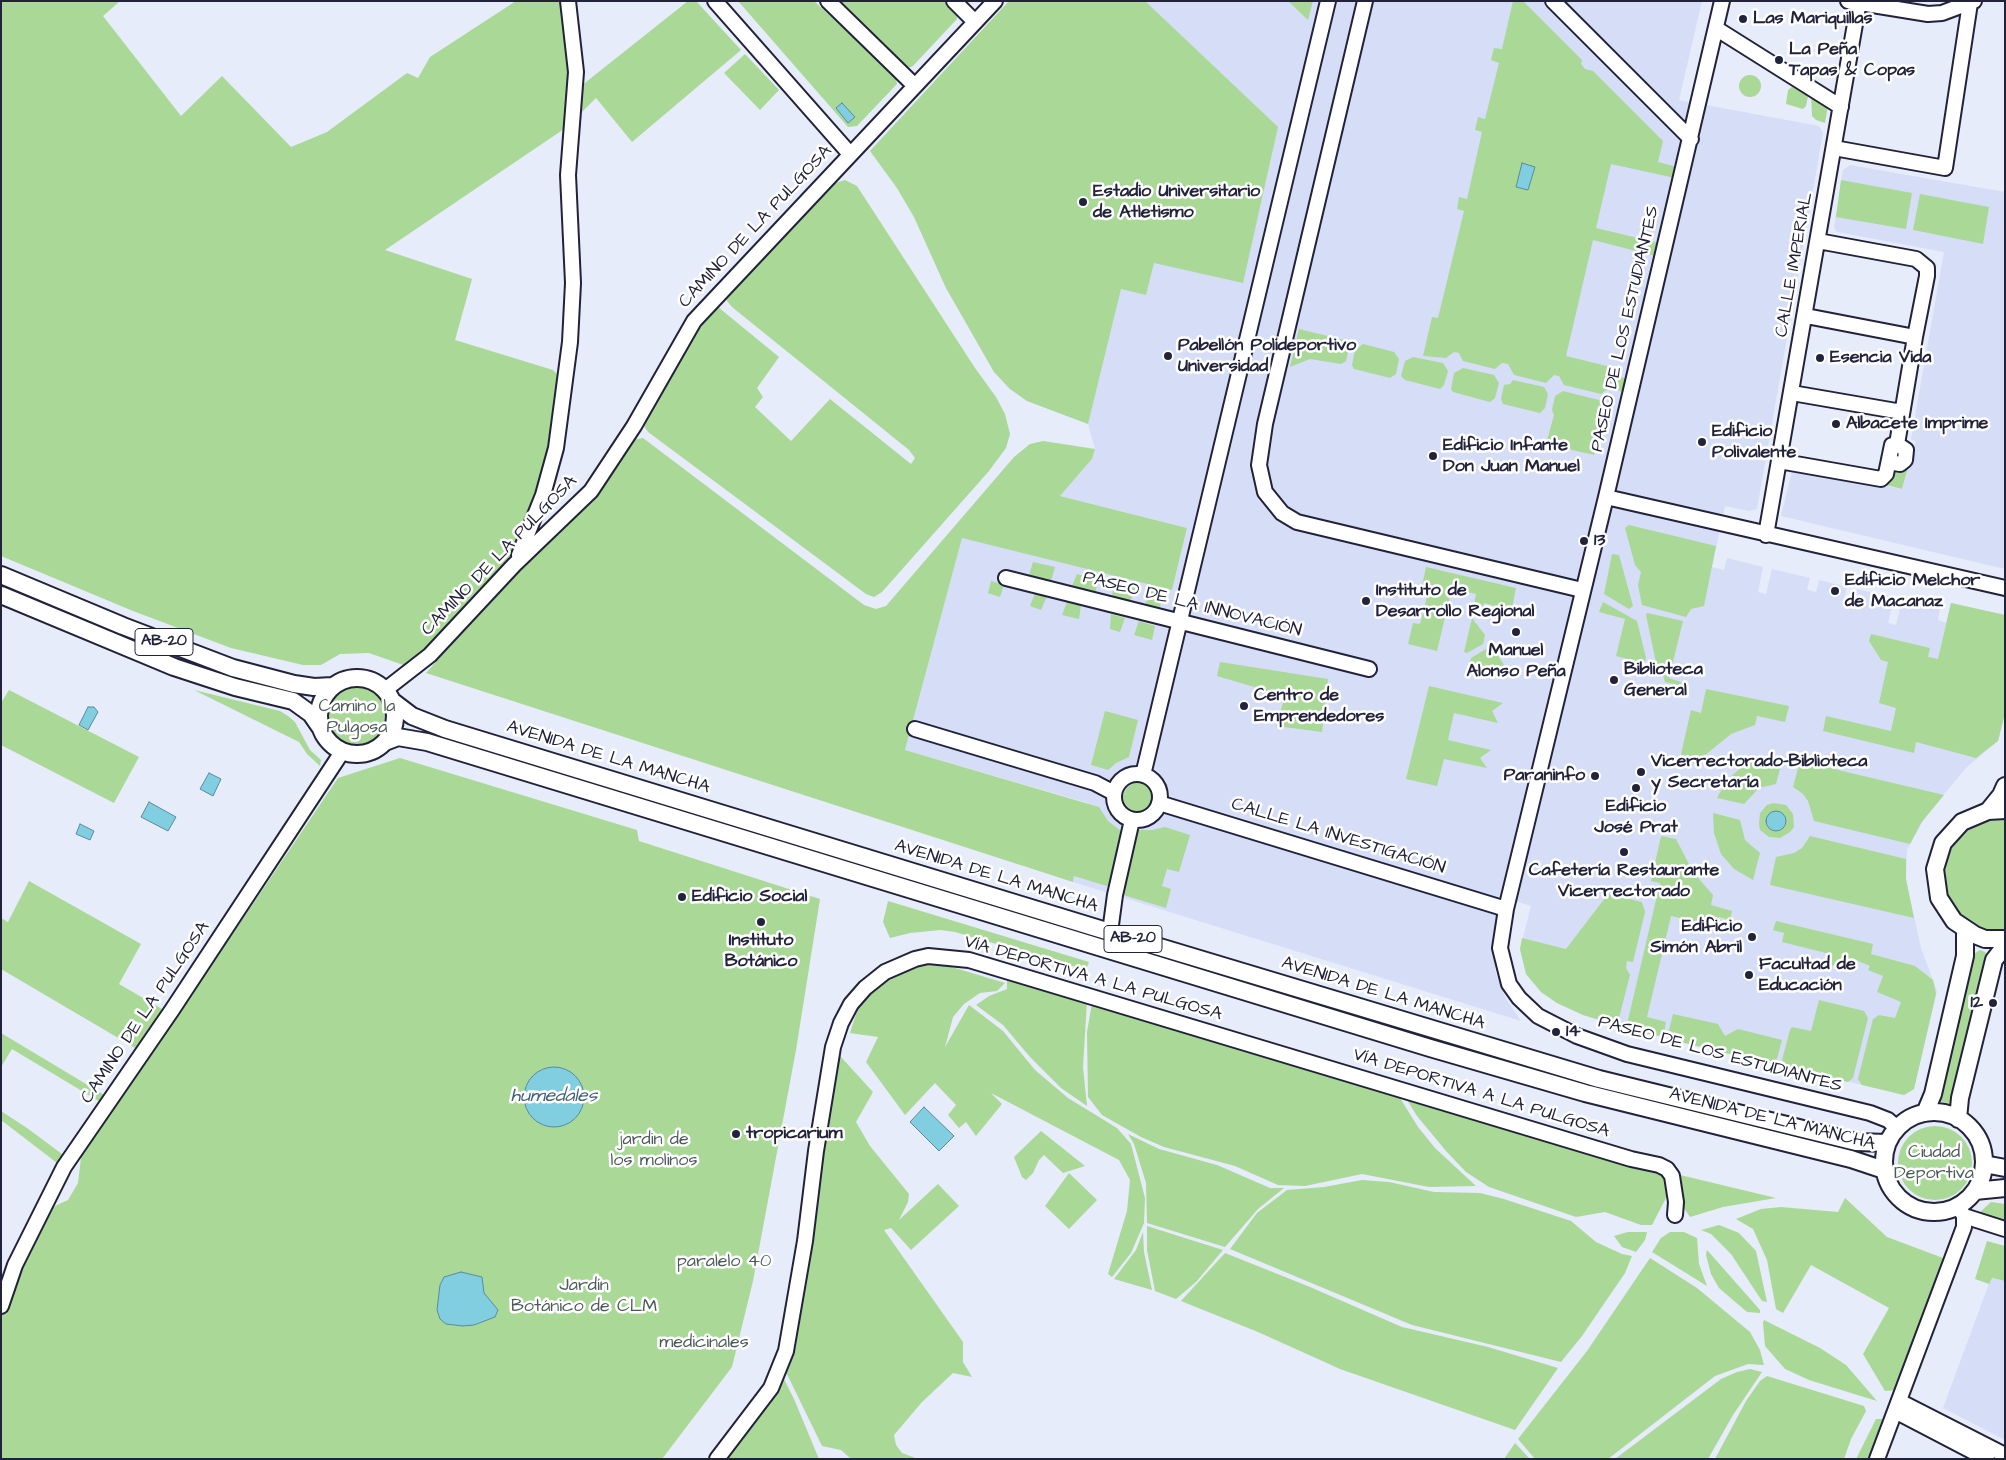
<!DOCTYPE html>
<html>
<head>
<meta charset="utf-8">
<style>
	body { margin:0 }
	#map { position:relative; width:2006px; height:1460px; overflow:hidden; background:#e6ecfa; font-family:"Architects Daughter",sans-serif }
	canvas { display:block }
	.frame { position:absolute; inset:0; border:2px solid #22223b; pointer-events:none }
</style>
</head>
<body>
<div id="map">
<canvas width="2006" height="1460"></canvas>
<div class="frame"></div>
</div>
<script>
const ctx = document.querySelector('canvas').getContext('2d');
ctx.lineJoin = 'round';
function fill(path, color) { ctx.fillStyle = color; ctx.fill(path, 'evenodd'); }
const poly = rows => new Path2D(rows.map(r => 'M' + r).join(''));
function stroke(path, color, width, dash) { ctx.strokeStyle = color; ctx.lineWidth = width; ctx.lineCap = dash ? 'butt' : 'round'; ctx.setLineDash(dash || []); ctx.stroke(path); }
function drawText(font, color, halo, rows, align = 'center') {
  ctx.font = font + ' "Architects Daughter",sans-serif'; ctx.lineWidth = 5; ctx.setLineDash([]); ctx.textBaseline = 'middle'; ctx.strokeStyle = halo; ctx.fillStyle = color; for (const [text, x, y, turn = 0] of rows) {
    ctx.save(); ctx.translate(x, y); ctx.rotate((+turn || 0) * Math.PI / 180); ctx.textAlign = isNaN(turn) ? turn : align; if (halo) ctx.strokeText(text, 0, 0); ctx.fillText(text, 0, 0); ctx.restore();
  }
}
const built = poly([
	[1009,1,1702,1,1679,100,1819,126,1823,133,1757,509,1749,511,1725,506,1712,567,1724,570,1727,558,1763,567,1758,592,1766,594,1772,569,1810,578,1807,590,1816,592,1819,580,1847,587,1844,598,1853,601,1857,589,1894,598,1888,623,1896,625,1902,600,1940,609,1938,620,1946,623,1951,603,2005,615,2005,713,1998,741,1967,767,1927,814,1907,850,1906,879,1911,903,1921,948,1937,991,1914,1089,1904,1095,1658,1036,1583,1015,1557,1003,1541,992,1526,974,1520,949,1531,906,1502,897,1495,933,1495,970,1506,999,1521,1021,1073,882,1088,803,905,750,962,537,1172,590,1187,528,1060,496,1092,459,1095,449,1088,424,1027,401,1010,389,994,372,946,288,914,217,897,188,870,151],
	[1850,165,2005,192,2005,569,1781,516,1793,467,1902,489,1916,441,1911,439,1944,252,1837,232,1834,227,1843,170],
	[1991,1278,2005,1281,2005,1440,1943,1408]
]);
const green = poly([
	[1,1,120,1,103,16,181,116,222,76,291,147,327,132,407,73,418,78,430,57,516,1,567,1,574,71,567,127,385,250,472,279,455,340,553,370,564,381,548,473,514,553,478,598,409,667,369,653,340,654,321,665,303,665,231,648,133,611,1,556],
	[688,1,696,1,741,50,632,142,596,98,578,116,581,86],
	[738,1,814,1,895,76,897,84,857,126,848,127],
	[837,1,944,1,957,14,957,19,912,67,908,67],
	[1009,1,1145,1,1278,127,1243,283,1154,263,1146,295,1121,289,1088,424,1027,401,1010,389,994,372,946,288,914,217,897,188,870,151],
	[1288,1,1313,1,1308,20],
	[1513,1,1523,1,1582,60,1581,64,1585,69,1593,71,1663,141,1658,162,1677,167,1675,178,1611,164,1596,228,1659,243,1656,256,1593,240,1566,356,1611,367,1610,374,1628,379,1624,392,1609,388,1601,394,1564,385,1559,376,1554,375,1546,383,1514,375,1508,364,1502,363,1495,369,1463,361,1459,353,1454,352,1446,358,1423,356,1432,317,1438,318,1464,211,1457,209,1459,197,1467,199,1482,132,1475,130,1478,117,1485,119,1499,63,1491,60,1494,48,1502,49],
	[745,54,779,90,760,110,724,73],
	'1739 86a11 11 0 1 1 22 0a11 11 0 1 1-22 0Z',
	[1792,87,1808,96,1806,106,1803,109,1786,104,1788,90],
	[1811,94,1828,105,1825,123,1816,120,1812,116],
	[845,180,857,186,975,368,996,397,1005,414,1010,434,1006,448,989,471,882,592,874,597,866,594,745,504,648,432,644,426,645,415,700,323,711,311,718,307,779,357,757,388,763,397,755,407,791,441,830,399,911,464,915,458,909,450,732,307,727,301,728,292,829,185],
	[1841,180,1912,193,1906,229,1836,217],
	[1920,194,1989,207,1983,244,1913,230],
	[1299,329,1344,340,1349,348,1346,361,1341,364,1310,359,1290,367],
	[1363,344,1394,352,1399,359,1396,374,1390,378,1354,369,1352,365,1355,350],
	[1413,357,1443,363,1448,371,1444,385,1440,389,1405,380,1401,376,1405,361],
	[1463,368,1494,375,1499,383,1495,398,1490,402,1453,392,1451,389,1454,373],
	[1513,380,1544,387,1548,394,1545,408,1540,413,1503,404,1501,399,1504,385,1510,384],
	[1563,391,1599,400,1604,408,1594,455,1546,444,1554,415,1552,410,1555,396],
	[643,438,864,605,876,609,886,606,1014,457,1030,444,1043,441,1095,449,1092,459,1060,496,1187,528,1172,590,962,538,905,750,1099,807,1108,821,1121,831,1122,838,1110,887,1074,876,1073,882,426,673,633,440],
	[1909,464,1902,489,1886,485,1894,468],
	[1629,525,1716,546,1704,606,1691,609,1686,617,1642,605,1638,585,1641,572,1635,565,1625,528],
	[1612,554,1619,555,1633,606,1629,609,1604,594],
	[1033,562,1055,567,1051,581,1029,575],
	[1426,567,1516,588,1510,618,1497,615,1499,607,1484,603,1482,611,1473,609,1476,594,1452,588,1437,651,1408,644,1413,623,1420,624,1427,597,1420,595],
	[1077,574,1097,580,1096,592,1072,586],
	[991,581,1004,585,1000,597,988,593],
	[1114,582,1136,587,1130,602,1112,597],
	[1151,590,1164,596,1159,609,1145,605],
	[1035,593,1047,596,1041,610,1030,606],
	[1067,602,1081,605,1079,619,1062,615],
	[1603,602,1637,621,1646,658,1645,661,1640,662,1616,656,1625,619,1599,612],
	[1951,603,2005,615,2005,713,1998,741,1976,758,1916,742,1914,753,1823,731,1826,716,1891,731,1896,708,1879,703,1888,662,1881,660,1869,641,1871,634,1930,648,1928,657,1938,659],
	[1647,613,1683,621,1669,678,1687,684,1687,687,1665,682,1662,672,1657,667,1646,615],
	[1111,614,1125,618,1120,632,1110,629],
	[1472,618,1485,635,1483,644,1467,653,1464,652],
	[1139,621,1155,626,1152,640,1134,635],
	[1486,649,1496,652,1504,665,1502,673,1469,664,1471,658],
	[1220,662,1328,679,1322,732,1276,726,1285,696,1217,676],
	[1429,686,1503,703,1492,711,1498,723,1454,713,1448,740,1491,750,1480,758,1487,768,1444,759,1437,786,1406,779],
	'327 717a30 30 0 1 1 60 0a30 30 0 1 1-60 0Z',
	[1706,689,1789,706,1785,722,1757,716,1755,725,1731,734,1694,764,1681,754,1691,710,1701,713],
	[9,690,139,757,114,803,1,745,1,703],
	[194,690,280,711,288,716,295,722,310,750,321,760,320,766,307,754,299,742],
	[1105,711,1138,720,1129,757,1116,763,1108,770,1091,765],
	[1783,757,1776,784,1759,788,1744,804,1717,798,1727,780,1743,766,1764,758],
	[400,758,637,830,639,841,820,899,796,1050,753,1281,732,1367,662,1459,1,1459,1,1318,17,1269,37,1228,53,1207,68,1200,78,1183,82,1149,169,1022,232,935,338,778],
	[1800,761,1944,795,1921,823,1910,844,1814,821,1808,801,1803,794,1793,787],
	'1123 798a15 15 0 1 1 30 0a15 15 0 1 1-30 0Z',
	[1773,803,1786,805,1793,814,1794,827,1790,832,1780,838,1769,837,1760,830,1759,824,1760,813,1767,805],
	[1775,811,1782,813,1784,826,1777,830,1772,829,1767,822,1770,814],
	[1713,813,1740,820,1745,840,1760,853,1753,880,1734,869,1721,854,1714,833],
	[1988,820,2005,820,2005,931,1983,929,1960,916,1946,895,1943,872,1948,850,1955,840,1964,831],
	[1165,827,1190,835,1179,872,1167,869,1162,886,1171,889,1166,908,1120,894,1138,830,1152,830],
	[1661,836,1676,839,1693,872,1713,895,1711,905,1732,911,1730,920,1719,917,1717,926,1671,916,1647,1017,1666,1022,1664,1033,1658,1036,1632,1030,1628,1020,1660,883,1651,881],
	[1810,836,1906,859,1906,879,1914,918,1770,885,1776,857,1794,853,1802,848],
	[29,881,141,944,119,984,162,1009,137,1049,1,969,1,918,8,922],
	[1608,894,1642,902,1645,912,1633,962,1627,961,1626,968,1630,975,1619,1018,1612,1024,1583,1015,1557,1003,1541,992,1526,974,1520,949,1522,938,1566,949],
	[888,901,1089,962,1086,970,955,932,940,930,910,933,890,938,883,922],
	[1776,921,1873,944,1871,954,1915,966,1933,980,1936,994,1914,1089,1904,1095,1862,1085,1858,1079,1873,1019,1879,1015,1895,1018,1901,1002,1877,992,1883,976,1868,970,1870,966,1856,960,1852,968,1837,962,1835,966,1828,963,1830,954,1782,942,1784,933,1773,930],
	[1980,950,1985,952,1988,957,1952,1104,1939,1101,1975,953],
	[921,965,945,965,1005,983,997,991,980,993,964,1004,953,1017,945,1047,969,1005,1003,1031,1035,1070,1068,1098,1117,1128,1131,1144,1145,1198,1144,1223,1131,1253,1112,1277,1108,1274,1127,1211,1130,1180,1119,1160,991,1093,1002,1104,976,1136,966,1122,959,1128,948,1115,956,1105,935,1083,905,1115,866,1062,878,1037,850,1033,856,1014,864,998,879,984,900,969],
	[1007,977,1087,1001,1083,1067,1087,1106,1061,1088,1030,1057,1003,1025,976,1005,989,996,1007,989],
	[1819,1000,1864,1011,1868,1018,1853,1078,1848,1082,1786,1067,1782,1060,1790,1030,1792,1027,1811,1031],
	[1092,1003,1315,1070,1400,1098,1418,1127,1435,1148,1476,1186,1429,1187,1362,1174,1305,1186,1278,1185,1235,1166,1164,1147,1141,1137,1102,1115,1088,1097,1087,1032],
	[1673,1014,1718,1024,1725,1036,1738,1029,1782,1040,1777,1059,1771,1064,1672,1040,1668,1034],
	[1,1033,106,1096,102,1103,12,1049,1,1067],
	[840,1056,873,1092,856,1122,870,1146,909,1194,908,1202,899,1220,938,1184,959,1206,911,1250,891,1228,884,1230,963,1342,963,1362,972,1377,953,1373,922,1402,894,1435,896,1445,902,1453,918,1459,851,1459,841,1450,822,1446,785,1370,806,1275,816,1209,824,1128],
	[1407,1100,1658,1167,1667,1178,1666,1198,1652,1225,1641,1225,1605,1212,1576,1217,1489,1187,1466,1172,1446,1151,1417,1116],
	[1,1111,27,1128,66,1157,57,1163,1,1120],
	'1898 1163a37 37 0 1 1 74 0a37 37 0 1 1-74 0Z',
	[1041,1131,1085,1166,1063,1173,1044,1155,1039,1160,1033,1173,1026,1180,1022,1177,1014,1157],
	[1128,1134,1159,1149,1217,1165,1270,1188,1284,1188,1258,1209,1225,1247,1147,1223,1146,1183,1134,1144],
	[1069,1173,1097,1200,1069,1229,1045,1206],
	[1680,1175,1776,1198,1723,1207,1690,1217,1679,1201],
	[1362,1180,1389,1182,1434,1192,1480,1193,1504,1199,1571,1221,1596,1242,1622,1254,1632,1256,1625,1273,1582,1336,1561,1362,1412,1325,1230,1249,1257,1213,1287,1190,1324,1187],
	[1845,1198,1887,1237,1943,1258,1896,1390,1885,1391,1863,1354,1889,1308,1811,1265,1783,1313,1776,1309,1767,1260,1753,1229,1736,1219,1761,1209,1781,1207,1838,1212],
	[1991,1202,2005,1204,2005,1225,1977,1215],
	[1719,1225,1739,1233,1756,1251,1767,1302,1762,1301,1731,1254,1711,1234,1701,1230],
	[1147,1226,1188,1239,1223,1250,1196,1282,1176,1299,1155,1291,1147,1250],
	[1143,1232,1144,1252,1152,1290,1114,1279,1136,1250],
	[1628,1232,1647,1232,1645,1240,1636,1252,1622,1247,1614,1236],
	[1670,1232,1684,1232,1697,1238,1699,1264,1707,1286,1652,1252,1661,1238],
	[1987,1241,2005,1246,2005,1281,1992,1278,1989,1284,1975,1279],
	[1707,1250,1760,1310,1760,1313,1747,1312,1719,1288,1711,1274,1706,1255],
	[1225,1253,1310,1287,1402,1327,1488,1347,1558,1368,1515,1430,1340,1369,1258,1332,1181,1301],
	[1650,1258,1697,1288,1750,1332,1760,1350,1764,1365,1748,1364,1715,1376,1608,1459,1535,1459,1518,1439,1587,1351],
	[1764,1320,1820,1348,1846,1365,1877,1401,1809,1380,1785,1369,1765,1346,1763,1323],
	[1750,1369,1762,1372,1733,1415,1708,1459,1615,1459,1721,1379,1737,1372],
	[1767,1376,1864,1406,1866,1411,1851,1439,1844,1459,1715,1459,1746,1401,1760,1381],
	[781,1377,784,1379,794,1399,819,1459,722,1459],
	[1876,1419,1882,1419,1881,1431,1871,1459,1856,1459],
	[1515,1443,1530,1459,1504,1459]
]);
const water = poly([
	[842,103,855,117,848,123,836,108,842,103],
	[1522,163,1535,167,1528,190,1516,187,1522,163],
	[88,707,94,707,98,712,88,730,79,725,88,707],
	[209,773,221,779,213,796,200,789,209,773],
	[149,802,176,817,168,831,141,817,149,802],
	'1766 821a10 10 0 1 1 20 0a10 10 0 1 1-20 0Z',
	[80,824,94,831,90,840,76,834,80,824],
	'524 1097a30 30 0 1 1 60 0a30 30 0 1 1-60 0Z',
	[924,1107,954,1136,939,1151,910,1122,924,1107],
	[461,1272,482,1277,484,1293,498,1310,495,1317,474,1325,463,1326,446,1324,440,1319,437,1310,440,1285,444,1277,461,1272]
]);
const minor = poly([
	[715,1,850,154],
	[828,1,914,85],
	[954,1,975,22],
	[1365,1,1265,424,1259,465,1265,492,1282,513,1297,522,1582,590],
	[1553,1,1691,139],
	[1722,1,1606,497,1506,909,1500,948,1509,984,1519,998,1538,1016,1577,1036,1627,1054,1870,1113,1888,1120,1897,1128],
	[1848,1,1928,14,1942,13,1974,1],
	[1717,29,1841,107],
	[1834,148,1945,168,1970,3],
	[1818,241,1916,259,1927,268,1927,276,1915,337,1897,444],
	[1806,316,1915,337],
	[1792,393,1902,412],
	[1779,461,1881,479,1886,474,1892,445,1897,444],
	[1889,462,1900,464,1905,460,1906,450,1897,444],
	[1606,497,2005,588],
	[1766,535,1859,1],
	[519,555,543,495,556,448,570,342,573,283,568,175,576,72,568,1],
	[1006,578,1369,669],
	[385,690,430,655,514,565,591,491,634,426,694,321,995,1],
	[915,729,1095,783,1114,793],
	'1114 797a23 23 0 1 1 46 0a23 23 0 1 1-46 0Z',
	[1143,775,1328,1],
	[1159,803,1506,909],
	[1110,932,1115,895,1132,820],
	[1964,1216,2005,1229],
	[1,1306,15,1265,64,1167,172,1010,342,752],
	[1899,1401,2005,1455],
	[1895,1411,1987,1459],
	[717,1459,771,1388,786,1351,805,1241,816,1151,833,1047,841,1023,851,1004,865,988,885,972,915,959,928,956,969,960,1631,1159,1659,1165,1667,1169,1672,1176,1676,1202,1675,1215],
	[1877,1459,1964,1227,1964,1216,1958,1206]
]);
const major = poly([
	[1,575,123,626,233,668,294,684,314,687,333,686],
	[1,595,174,667,235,687,293,701,311,714,320,727],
	'319 716a38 38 0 1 1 76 0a38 38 0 1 1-76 0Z',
	[391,700,412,716,445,729,1103,930,1599,1079,1856,1142,1887,1143],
	[385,742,398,737,427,742,1430,1048,1585,1093,1851,1159,1884,1170],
	[2005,810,1988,811,1962,822,1943,843,1935,869,1939,898,1954,921,1975,935,1985,939,2005,939],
	[1988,811,2001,795,2005,786],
	'1884 1162a50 50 0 1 1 100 0a50 50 0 1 1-100 0Z',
	[1925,1113,1933,1094,1965,956,1965,930],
	[1958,1119,1960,1098,1994,960,2005,946],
	[1984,1164,2005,1168],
	[1975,1191,2005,1188]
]);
const markers = [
	[1743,19,5,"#22223b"],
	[1779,60,5,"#22223b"],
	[1083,202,5,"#22223b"],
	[1168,356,5,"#22223b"],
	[1820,358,5,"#22223b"],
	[1836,424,5,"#22223b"],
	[1702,442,5,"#22223b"],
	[1433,456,5,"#22223b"],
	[1584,541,5,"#22223b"],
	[1835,591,5,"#22223b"],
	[1366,601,5,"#22223b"],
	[1516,632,5,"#22223b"],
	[1614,680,5,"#22223b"],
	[1244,706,5,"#22223b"],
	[1641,772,5,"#22223b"],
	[1595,776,5,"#22223b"],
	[1636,788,5,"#22223b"],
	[1624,852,5,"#22223b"],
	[682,897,5,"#22223b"],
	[761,922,5,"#22223b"],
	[1752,937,5,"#22223b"],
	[1749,975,5,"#22223b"],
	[1993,1003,5,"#22223b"],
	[1556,1032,5,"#22223b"],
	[736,1134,5,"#22223b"]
];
const shields = [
	[164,642,58],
	[1133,939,58]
];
const shieldNames = [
	["AB-20",164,642],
	["AB-20",1133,939]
];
const poiNames = [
	["Las Mariquillas",1753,19],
	["La Peña",1789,50],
	["Tapas & Copas",1789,71],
	["Estadio Universitario",1093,192],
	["de Atletismo",1093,213],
	["Pabellón Polideportivo",1178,346],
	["Universidad",1178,367],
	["Esencia Vida",1830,358],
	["Albacete Imprime",1846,424],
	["Edificio",1712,432],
	["Polivalente",1712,453],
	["Edificio Infante",1443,446],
	["Don Juan Manuel",1443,467],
	["13",1594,541],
	["Edificio Melchor",1845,581],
	["de Macanaz",1845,602],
	["Instituto de",1376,591],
	["Desarrollo Regional",1376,612],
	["Manuel",1516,651,"center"],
	["Alonso Peña",1516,672,"center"],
	["Biblioteca",1624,670],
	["General",1624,691],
	["Centro de",1254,696],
	["Emprendedores",1254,717],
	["Vicerrectorado-Biblioteca",1651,762],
	["y Secretaría",1651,783],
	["Paraninfo",1585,776,"right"],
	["Edificio",1636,807,"center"],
	["José Prat",1636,828,"center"],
	["Cafetería Restaurante",1624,871,"center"],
	["Vicerrectorado",1624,892,"center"],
	["Edificio Social",692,897],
	["Edificio",1742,927,"right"],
	["Simón Abril",1742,948,"right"],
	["Instituto",761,941,"center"],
	["Botánico",761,962,"center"],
	["Facultad de",1759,965],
	["Educación",1759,986],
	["12",1983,1003,"right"],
	["14",1566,1032],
	["tropicarium",746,1134]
];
const streetNames = [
	["CAMINO DE LA PULGOSA",756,227,-47],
	["CALLE IMPERIAL",1795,265,-80],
	["PASEO DE LOS ESTUDIANTES",1626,329,-77],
	["CAMINO DE LA PULGOSA",500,556,-46],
	["PASEO DE LA INNOVACIÓN",1192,605,14],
	["AVENIDA DE LA MANCHA",608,758,17],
	["CALLE LA INVESTIGACIÓN",1338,837,17],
	["AVENIDA DE LA MANCHA",996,877,17],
	["VÍA DEPORTIVA A LA PULGOSA",1093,979,16],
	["AVENIDA DE LA MANCHA",1383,994,17],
	["CAMINO DE LA PULGOSA",146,1013,-56],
	["PASEO DE LOS ESTUDIANTES",1720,1055,15],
	["VÍA DEPORTIVA A LA PULGOSA",1481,1094,17],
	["AVENIDA DE LA MANCHA",1772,1120,14]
];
const parkNames = [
	["Camino la",357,707],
	["Pulgosa",357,728],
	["jardin de",654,1140],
	["los molinos",654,1161],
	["Ciudad",1934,1153],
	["Deportiva",1934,1174],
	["paralelo 40",724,1262],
	["Jardín",584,1286],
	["Botánico de CLM",584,1307],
	["medicinales",704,1343]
];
const waterNames = [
	["humedales",554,1097]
];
fill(built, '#d5def6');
fill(green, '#aad897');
fill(water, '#82cee1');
stroke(water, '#5c899f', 1);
stroke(minor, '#22223b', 18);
stroke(major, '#22223b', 20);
stroke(minor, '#fff', 14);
stroke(major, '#fff', 16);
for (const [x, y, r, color] of markers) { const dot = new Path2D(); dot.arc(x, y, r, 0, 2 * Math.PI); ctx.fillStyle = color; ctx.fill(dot); stroke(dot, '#fff', 2); }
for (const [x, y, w] of shields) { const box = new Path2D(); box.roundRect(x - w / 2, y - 13.5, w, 27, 4); ctx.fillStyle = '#fff'; ctx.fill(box); stroke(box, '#22223b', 1); }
drawText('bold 16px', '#22223b', null, shieldNames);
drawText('bold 18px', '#22223b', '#fff', poiNames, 'left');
drawText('18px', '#22223b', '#fff', streetNames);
drawText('18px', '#4b5957', '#fff', parkNames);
drawText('italic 19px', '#445e75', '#fff', waterNames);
</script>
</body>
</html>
